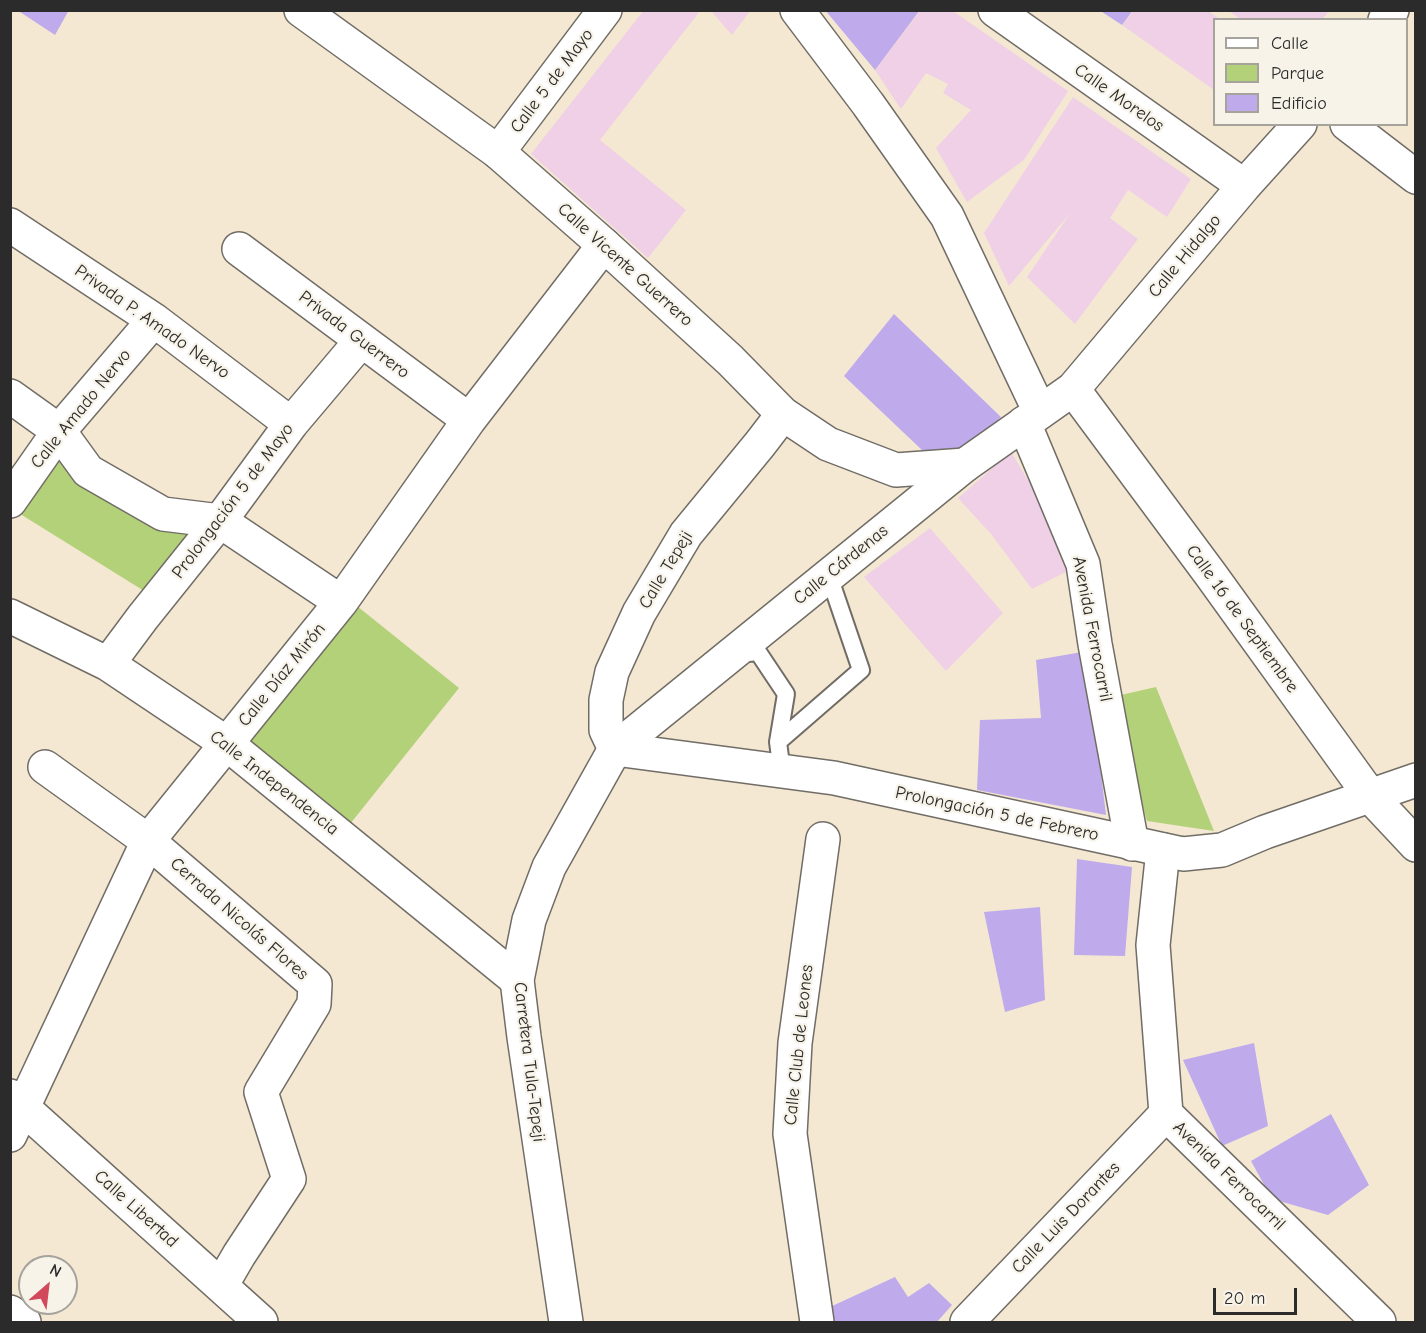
<!DOCTYPE html>
<html>
<head>
<meta charset="utf-8">
<style>
	body { margin:0 }
	#map { position:relative; width:1426px; height:1333px; overflow:hidden; background:#f4e8d3; font-family:"Comic Neue",sans-serif }
	canvas { display:block }
	.frame { position:absolute; inset:0; border:12px solid #2b2b2b; pointer-events:none }
	.legend { position:absolute; left:1213px; top:18px; width:195px; height:108px; box-sizing:border-box; background:#f7f3e8; border:2px solid #a5a39c; margin:0; padding:8px 10px; list-style:none; font-size:18px; color:#2b2b2b }
	.legend li { display:flex; align-items:center; gap:12px; height:30px }
	.legend b { width:30px; border:2px solid #a5a39c }
	.north { position:absolute; left:18px; top:1255px; width:60px; height:60px; box-sizing:border-box; background:#f7f3e8; border:2px solid #a5a39c; border-radius:50%; rotate:28deg; font-size:16px; font-weight:700; line-height:24px; text-align:center; color:#2b2b2b }
	.north::after { content:''; display:block; margin:auto; width:21px; height:27px; background:#d1495b; clip-path:polygon(50% 0,100% 100%,50% 72%,0 100%) }
	.scale { position:absolute; left:1213px; top:1288px; width:84px; height:27px; box-sizing:border-box; border:3px solid #2b2b2b; border-top:0; padding-left:8px; font-size:18px; line-height:21px; white-space:nowrap; color:#2b2b2b; -webkit-text-stroke:4px #f7f3e8; paint-order:stroke }
</style>
</head>
<body>
<div id="map">
<canvas width="1426" height="1333"></canvas>
<div class="frame"></div>
<ul class="legend">
<li><b style="height:8px;background:#fff"></b>Calle</li>
<li><b style="height:16px;background:#b3d178"></b>Parque</li>
<li><b style="height:16px;background:#bfabeb"></b>Edificio</li>
</ul>
<div class="north">N</div>
<div class="scale">20 m</div>
</div>
<script>
const ctx = document.querySelector('canvas').getContext('2d');
ctx.lineJoin = 'round';
function fill(path, color) { ctx.fillStyle = color; ctx.fill(path, 'evenodd'); }
const poly = rows => new Path2D(rows.map(r => 'M' + r).join(''));
function stroke(path, color, width, dash) { ctx.strokeStyle = color; ctx.lineWidth = width; ctx.lineCap = dash ? 'butt' : 'round'; ctx.setLineDash(dash || []); ctx.stroke(path); }
function drawText(font, color, halo, rows, align = 'center') {
  ctx.font = font + ' "Comic Neue",sans-serif'; ctx.lineWidth = 4.5; ctx.setLineDash([]); ctx.textBaseline = 'middle'; ctx.strokeStyle = halo; ctx.fillStyle = color; for (const [text, x, y, turn = 0] of rows) {
    ctx.save(); ctx.translate(x, y); ctx.rotate((+turn || 0) * Math.PI / 180); ctx.textAlign = isNaN(turn) ? turn : align; if (halo) ctx.strokeText(text, 0, 0); ctx.fillText(text, 0, 0); ctx.restore();
  }
}
const built = poly([
	[644,10,700,11,600,140,686,210,648,258,531,154],
	[711,11,750,11,732,35],
	[920,11,953,11,1068,91,1024,160,967,202,936,148,971,110,943,93,948,84,926,73,901,109,875,70],
	[1133,11,1208,11,1220,19,1214,20,1214,90,1122,25],
	[1229,11,1329,11,1322,20,1240,19],
	[1073,97,1191,179,1167,217,1128,190,1110,218,1138,239,1075,324,1027,277,1071,212,1009,286,984,233],
	[1011,452,1041,502,1070,570,1032,589,991,534,958,498],
	[930,528,1003,613,946,671,864,577]
]);
const green = poly([
	[60,453,198,528,149,594,17,512],
	[357,606,459,688,346,829,246,744],
	[1156,687,1214,831,1147,821,1112,697]
]);
const building = poly([
	[17,10,69,10,55,35],
	[825,10,920,10,875,70],
	[1099,10,1133,10,1122,25],
	[894,314,1001,417,962,454,923,451,844,376],
	[1082,652,1094,715,1106,815,977,790,980,720,1041,718,1036,660],
	[1077,859,1132,867,1125,956,1074,955],
	[1040,907,1045,1000,1005,1012,984,912],
	[1254,1043,1268,1126,1222,1146,1183,1060],
	[1331,1114,1369,1185,1328,1215,1272,1199,1251,1161],
	[895,1277,908,1297,929,1283,952,1305,937,1322,835,1322,830,1307]
]);
const service = poly([
	[738,654,758,652,786,694,778,742,782,772],
	[778,742,861,670,829,576]
]);
const minor = poly([
	[797,10,868,104,947,216,1040,412],
	[1347,124,1416,177],
	[498,152,605,10],
	[10,225,154,320,291,424],
	[239,249,469,420],
	[1073,389,1211,575,1371,797,1416,845],
	[10,396,59,431,88,471,163,514,220,521,341,602],
	[1024,423,1083,564,1095,644,1132,844],
	[10,501,59,431,154,320],
	[10,616,108,664,226,743,517,980],
	[108,664,143,617,220,521,291,424,361,341],
	[615,749,606,730,606,700,612,672,639,613,686,534,760,444,783,414],
	[45,767,148,841,315,984,314,1004,261,1092,289,1179,239,1255,221,1286],
	[1163,850,1153,945,1166,1114,1379,1322],
	[10,1096,261,1322],
	[10,1135,148,841,341,602,469,420,604,245],
	[10,1312,24,1322],
	[817,1322,790,1134,795,1043,823,839],
	[967,1322,1166,1114]
]);
const tertiary = poly([
	[301,10,498,152,604,245,730,360,783,414,828,444,896,470,965,465]
]);
const secondary = poly([
	[995,10,1244,186],
	[1385,20,1392,10],
	[615,749,965,465,1073,389,1244,186,1300,124]
]);
const primary = poly([
	[566,1322,524,1037,517,980,529,920,549,867,615,749,834,778,1183,854,1222,850,1265,832,1416,780]
]);
const streetNames = [
	["Calle 5 de Mayo",552,81,-53],
	["Calle Morelos",1119,98,35],
	["Calle Hidalgo",1185,256,-50],
	["Calle Vicente Guerrero",625,265,42],
	["Privada P. Amado Nervo",152,322,35],
	["Privada Guerrero",354,335,37],
	["Calle Amado Nervo",81,409,-51],
	["Prolongación 5 de Mayo",233,501,-53],
	["Calle Cárdenas",841,565,-39],
	["Calle Tepeji",666,570,-59],
	["Calle 16 de Septiembre",1242,619,54],
	["Avenida Ferrocarril",1092,629,79],
	["Calle Díaz Mirón",282,675,-51],
	["Calle Independencia",274,783,38],
	["Prolongación 5 de Febrero",997,814,12],
	["Cerrada Nicolás Flores",239,919,41],
	["Calle Club de Leones",799,1045,-84],
	["Carretera Tula-Tepeji",529,1062,83],
	["Avenida Ferrocarril",1229,1176,44],
	["Calle Libertad",136,1209,42],
	["Calle Luis Dorantes",1066,1218,-46]
];
fill(built, '#efd0e6');
fill(green, '#b3d178');
fill(building, '#bfabeb');
stroke(service, '#716d66', 20);
stroke(minor, '#716d66', 36);
stroke(tertiary, '#716d66', 36);
stroke(secondary, '#716d66', 36);
stroke(primary, '#716d66', 36);
stroke(service, '#fff', 16);
stroke(minor, '#fff', 33);
stroke(tertiary, '#fff', 33);
stroke(secondary, '#fff', 33);
stroke(primary, '#fff', 33);
drawText('18px', '#2b2b2b', '#f7f3e8', streetNames);
</script>
</body>
</html>
